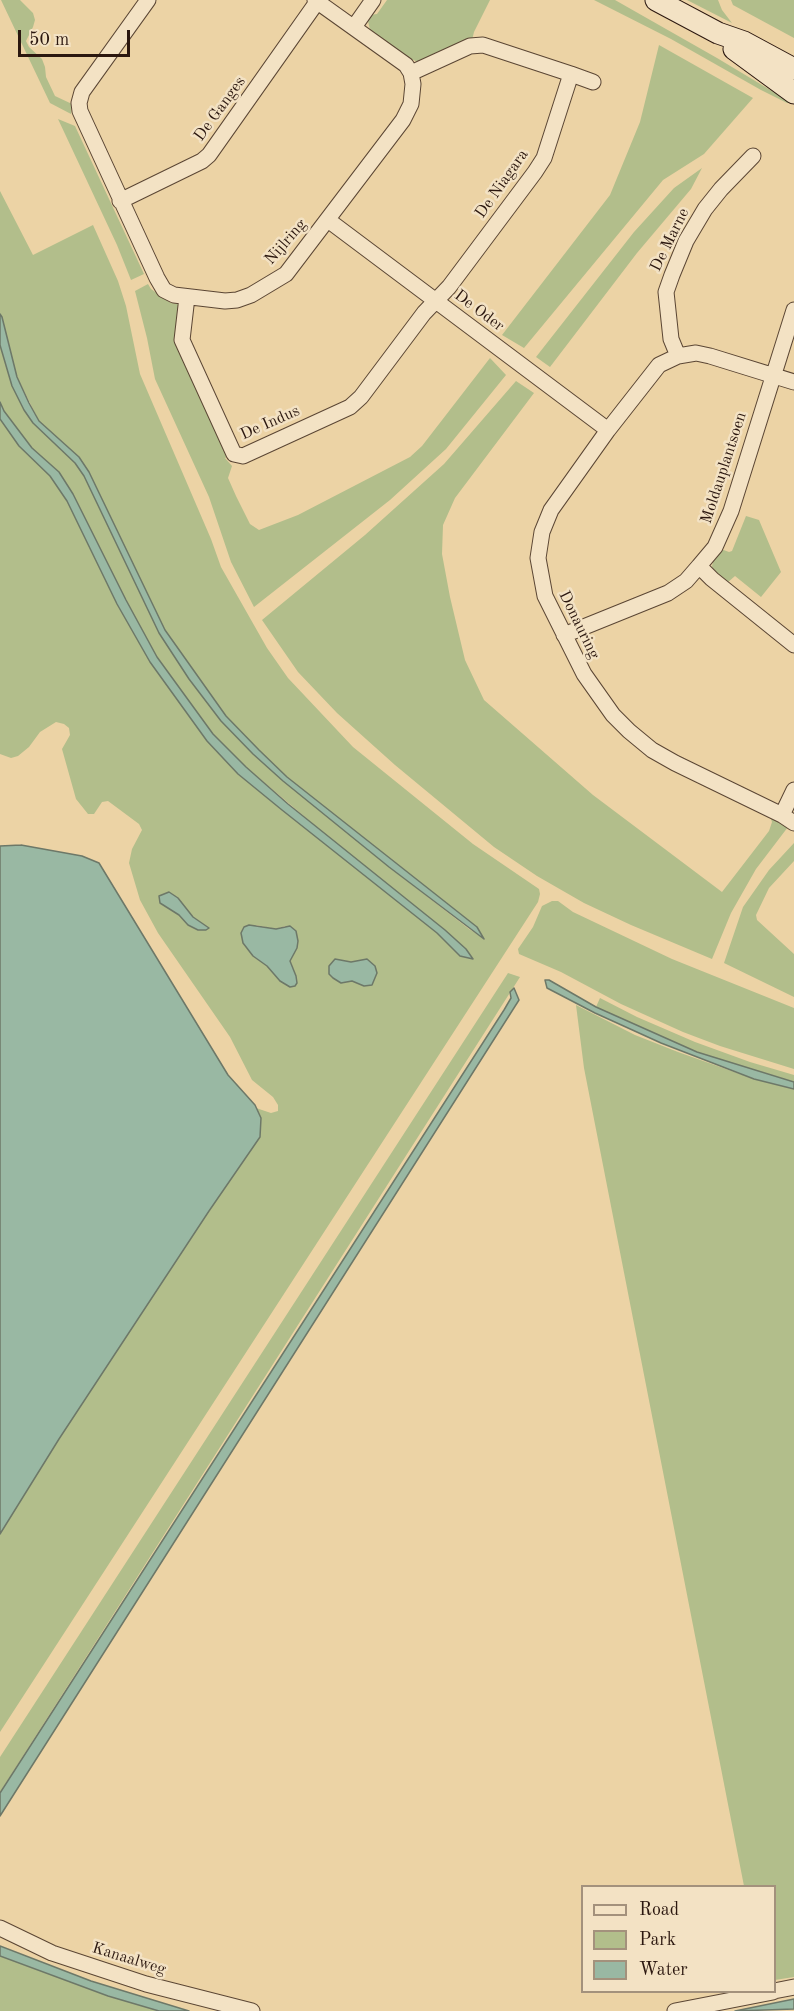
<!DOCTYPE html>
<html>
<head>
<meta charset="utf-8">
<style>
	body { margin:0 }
	#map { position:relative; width:794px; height:2011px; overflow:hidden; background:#ecd3a5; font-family:"Old Standard TT",serif }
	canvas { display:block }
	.legend { position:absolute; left:581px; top:1885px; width:195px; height:108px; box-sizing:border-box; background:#f3e2c4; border:2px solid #a3917c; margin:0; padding:8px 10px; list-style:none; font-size:18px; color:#2b170f }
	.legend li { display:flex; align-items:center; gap:12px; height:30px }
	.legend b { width:30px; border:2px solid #a3917c }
	.scale { position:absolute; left:18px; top:30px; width:112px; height:27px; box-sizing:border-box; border:3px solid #2b170f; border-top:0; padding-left:8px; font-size:18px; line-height:21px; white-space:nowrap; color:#2b170f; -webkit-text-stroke:4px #f3e2c4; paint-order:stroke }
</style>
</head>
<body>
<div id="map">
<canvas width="794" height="2011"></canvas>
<ul class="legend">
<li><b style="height:8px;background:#f3e2c4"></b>Road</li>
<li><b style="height:16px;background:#b2be8b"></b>Park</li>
<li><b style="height:16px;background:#99b8a3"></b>Water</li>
</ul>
<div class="scale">50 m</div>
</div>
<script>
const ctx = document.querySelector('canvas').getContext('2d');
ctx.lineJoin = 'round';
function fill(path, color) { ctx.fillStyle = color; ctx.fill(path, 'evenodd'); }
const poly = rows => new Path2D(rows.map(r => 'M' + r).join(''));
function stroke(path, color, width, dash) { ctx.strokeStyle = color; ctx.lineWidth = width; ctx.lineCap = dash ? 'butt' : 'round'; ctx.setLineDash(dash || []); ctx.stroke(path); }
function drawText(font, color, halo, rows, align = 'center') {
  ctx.font = font + ' "Old Standard TT",serif'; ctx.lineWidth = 5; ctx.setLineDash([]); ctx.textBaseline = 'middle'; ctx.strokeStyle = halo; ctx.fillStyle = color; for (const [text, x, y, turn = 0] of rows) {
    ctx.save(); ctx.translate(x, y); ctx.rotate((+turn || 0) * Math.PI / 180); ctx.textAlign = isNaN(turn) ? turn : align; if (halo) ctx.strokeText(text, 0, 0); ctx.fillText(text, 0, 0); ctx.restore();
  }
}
const green = poly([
	[1,0,20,0,33,13,35,20,33,27,26,41,29,47,42,59,45,67,46,77,55,96,72,104,71,114,50,103],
	[387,0,490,0,474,32,472,40,418,62,409,58,370,30,368,21,370,15,377,14],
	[594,0,615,0,717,58,792,103,787,103,761,90,671,39],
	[687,0,718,0,722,10,732,23],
	[731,0,794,0,794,38,733,5],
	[659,45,753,98,704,154,663,180,524,348,502,335,610,195,640,122],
	[58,119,75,126,144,274,131,280,117,245],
	[702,168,691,189,637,253,550,367,536,357,634,232,674,188],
	[0,191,33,255,93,225,118,281,126,306,140,374,211,539,221,567,267,648,288,678,353,747,473,844,539,889,540,894,538,902,0,1732,0,1534,59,1439,209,1211,260,1137,261,1118,256,1108,271,1113,278,1111,278,1105,273,1097,252,1080,230,1037,158,933,140,900,129,863,132,849,142,830,139,824,108,801,102,802,94,814,88,814,76,799,62,749,70,735,69,728,64,724,56,722,40,732,29,747,18,756,11,758,0,754,0,419,19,446,50,476,67,501,117,604,150,662,207,741,238,774,437,933,460,956,445,930,351,856,246,767,213,734,186,699,157,657,126,600,73,494,59,472,32,448,4,411,0,402,0,345,12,386,24,410,33,423,75,463,84,476,159,633,189,679,221,721,253,754,283,781,389,867,469,929,483,938,477,927,287,777,259,750,226,716,165,630,89,472,79,457,39,421,17,377,2,317,0,314],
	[178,898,193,917,208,928,188,925,179,915,160,903,159,899],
	[256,925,276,929,285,926,297,948,290,960,294,970,270,969,267,966],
	[335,959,351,962,353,981,341,983],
	[148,284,151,289,171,303,181,304,176,337,231,455,225,458,232,466,228,478,236,496,250,524,259,530,298,515,410,457,422,446,490,358,506,375,446,449,390,500,254,607,231,562,209,497,155,379,147,338,135,291],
	[516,381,534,393,455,498,443,525,442,554,450,597,465,660,484,700,593,795,722,892,769,831,772,822,770,816,788,827,756,869,731,913,712,959,631,925,584,903,537,876,494,847,395,765,337,713,298,672,262,620,365,535,444,464],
	[746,516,759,520,781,572,761,597,735,576,727,583,713,570,712,566,714,559,721,549,729,552,732,551],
	[794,843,794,861,769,888,756,915,757,920,794,954,794,997,724,963,743,907,769,870],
	[552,901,558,901,573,912,672,959,794,1008,794,1069,720,1046,683,1032,621,1004,561,972,519,954,518,949,533,927,542,906],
	[508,973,520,977,0,1792,0,1757],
	[600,998,637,1017,695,1042,750,1062,794,1075,794,1082,697,1052,596,1007],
	[576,1005,635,1035,678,1052,754,1079,794,1089,794,1977,775,1980,774,1886,744,1886,584,1068],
	[0,1956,108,1996,159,2011,0,2011]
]);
const water = poly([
	[0,314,2,317,17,377,29,403,39,421,79,457,89,472,165,630,226,716,259,750,287,777,477,927,484,939,389,867,283,781,253,754,221,721,189,679,159,633,84,476,75,463,33,423,24,410,12,386,0,345,0,314],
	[0,402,4,411,32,448,59,472,73,494,126,600,157,657,213,734,246,767,288,804,445,930,466,949,473,959,460,956,437,933,282,810,238,774,207,741,150,662,117,604,67,501,50,476,19,446,0,419,0,402],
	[21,845,82,856,99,863,228,1075,255,1105,261,1118,260,1137,209,1211,59,1439,0,1534,0,846,21,845],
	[169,892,178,898,193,917,209,928,206,930,198,930,188,925,179,915,160,903,159,896,169,892],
	[249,925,276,929,290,926,296,931,298,941,297,948,290,961,296,976,297,983,295,986,290,987,280,981,267,966,253,956,243,943,241,933,244,927,249,925],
	[335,959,351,962,367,959,375,966,377,973,372,985,364,986,352,981,341,983,333,978,329,974,329,966,335,959],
	[545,980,549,980,596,1007,697,1052,794,1082,794,1089,754,1079,661,1043,595,1013,547,988,545,980],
	[514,988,519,1000,0,1816,0,1793,504,1010,511,998,510,992,514,988],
	[0,1946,91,1981,189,2011,159,2011,108,1996,0,1956,0,1946],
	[794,1999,794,2009,735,2011,794,1999]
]);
const street = poly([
	[148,0,82,92,79,103,80,111,157,278,164,290,174,295,225,301,237,300,251,295,286,274,403,120,411,104,413,84,411,73,406,65,315,0],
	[354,27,373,0],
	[571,74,593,82],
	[120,201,202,161,209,155,317,2],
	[328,220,608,430],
	[187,297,182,340,234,454,243,456,350,407,361,397,424,313,449,287,535,172,544,158,571,74,483,45,470,46,411,73],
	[678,356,671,339,666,292,672,275,686,241,705,209,721,189,753,156],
	[794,382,710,356,696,353,678,356,659,365,608,430,551,510,542,532,538,558,545,596,584,674,613,715,629,731,652,750,675,763,782,815,794,823],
	[699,566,715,547,731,511,794,310],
	[564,635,668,593,686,581,699,566,712,579,794,645],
	[782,815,794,790],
	[0,1928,52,1953,146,1984,252,2011],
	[774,1991,794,1987],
	[675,2011,773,1992]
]);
const secondary = poly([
	[656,0,718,33,744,42,794,69],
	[734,49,794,93]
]);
const streetNames = [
	["De Ganges",220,109,-54],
	["De Niagara",502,184,-55],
	["De Marne",670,240,-64],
	["Nijlring",286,242,-49],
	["De Oder",479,311,37],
	["De Indus",270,423,-24],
	["Moldauplantsoen",724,468,-72],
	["Donauring",579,625,64],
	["Kanaalweg",129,1959,17]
];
fill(green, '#b2be8b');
fill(water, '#99b8a3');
stroke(water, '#6d7868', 1.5);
stroke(street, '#5b4634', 17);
stroke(secondary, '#2b170f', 23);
stroke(street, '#f3e2c4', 15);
stroke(secondary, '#f3e2c4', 21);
drawText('16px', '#2b170f', '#f3e2c4', streetNames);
</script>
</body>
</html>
